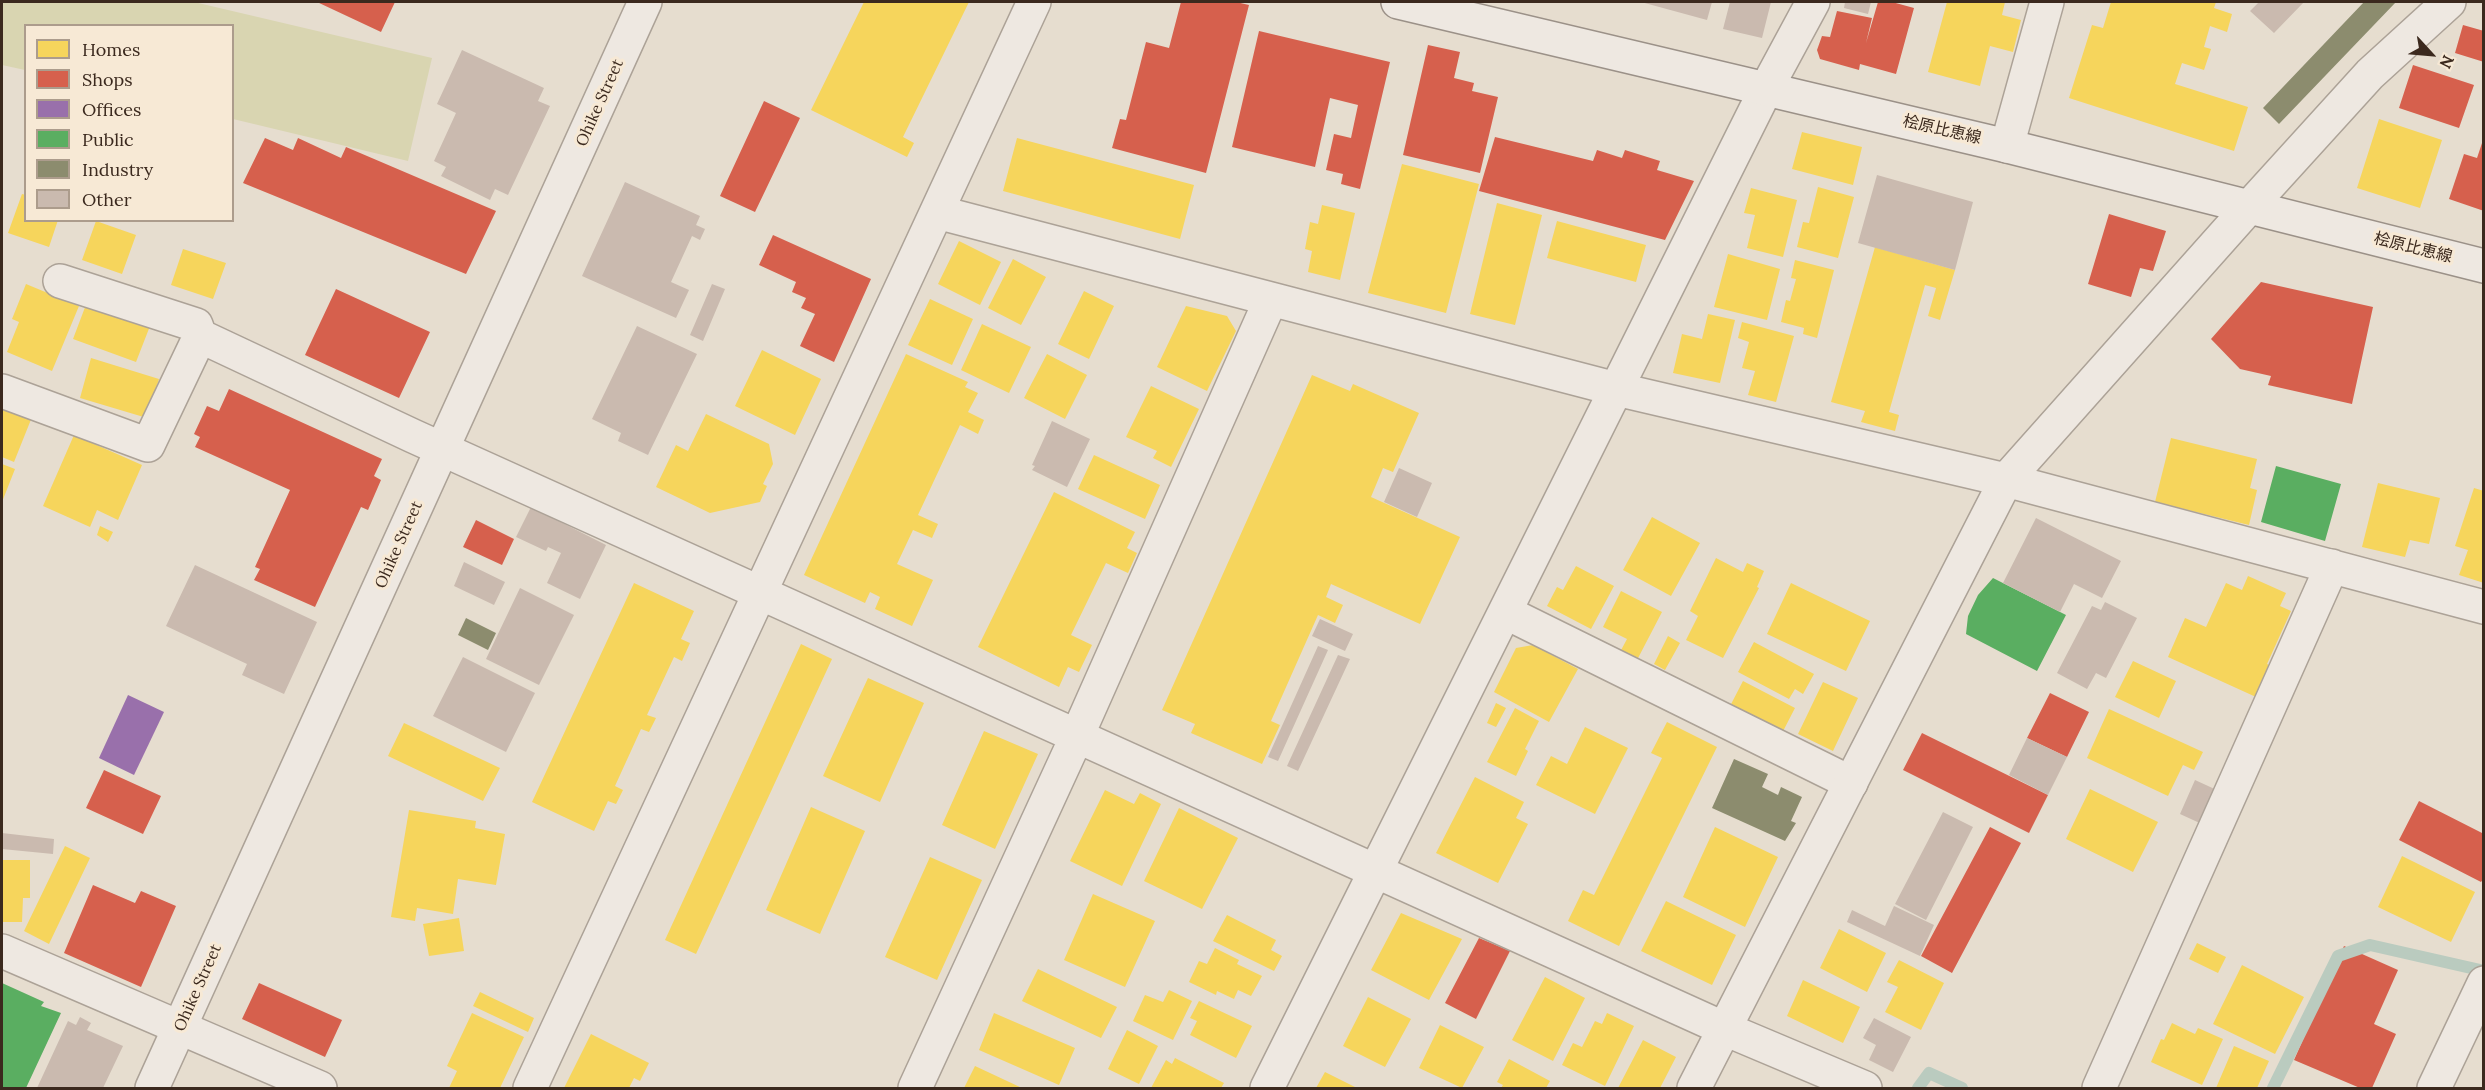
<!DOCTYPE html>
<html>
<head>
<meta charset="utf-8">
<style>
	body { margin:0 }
	#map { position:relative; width:2485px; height:1090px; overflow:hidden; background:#e6ddcf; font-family:Lora,serif }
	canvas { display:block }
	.frame { position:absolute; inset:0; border:3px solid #3b291e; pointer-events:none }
	.legend { position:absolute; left:24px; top:24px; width:210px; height:198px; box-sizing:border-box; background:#f7e9d5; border:2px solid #ac9c8c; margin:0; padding:8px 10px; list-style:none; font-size:18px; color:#3b291e }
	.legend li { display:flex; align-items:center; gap:12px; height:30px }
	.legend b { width:30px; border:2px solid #ac9c8c }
	.north { position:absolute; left:2401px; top:24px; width:60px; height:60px; -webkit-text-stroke:4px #f7e9d5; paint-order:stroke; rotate:116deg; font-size:16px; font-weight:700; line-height:24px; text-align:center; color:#3b291e }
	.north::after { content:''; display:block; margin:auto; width:21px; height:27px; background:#3b291e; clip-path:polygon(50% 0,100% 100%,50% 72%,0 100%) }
</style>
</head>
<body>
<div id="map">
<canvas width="2485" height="1090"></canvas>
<div class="frame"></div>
<ul class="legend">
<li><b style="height:16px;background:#f6d55c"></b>Homes</li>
<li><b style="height:16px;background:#d6604d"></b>Shops</li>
<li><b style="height:16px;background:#9970ab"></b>Offices</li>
<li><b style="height:16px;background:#5aae61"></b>Public</li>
<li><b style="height:16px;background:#8c8c6e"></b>Industry</li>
<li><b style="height:16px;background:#cabaaf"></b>Other</li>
</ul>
<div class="north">N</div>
</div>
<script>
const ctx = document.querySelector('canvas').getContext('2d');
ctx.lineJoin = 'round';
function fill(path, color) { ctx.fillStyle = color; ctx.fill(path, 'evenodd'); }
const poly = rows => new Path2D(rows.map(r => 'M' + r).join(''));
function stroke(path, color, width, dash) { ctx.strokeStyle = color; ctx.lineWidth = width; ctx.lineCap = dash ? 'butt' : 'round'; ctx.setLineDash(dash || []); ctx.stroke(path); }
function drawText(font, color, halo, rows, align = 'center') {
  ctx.font = font + ' Lora,"Noto Sans JP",serif'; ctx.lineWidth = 6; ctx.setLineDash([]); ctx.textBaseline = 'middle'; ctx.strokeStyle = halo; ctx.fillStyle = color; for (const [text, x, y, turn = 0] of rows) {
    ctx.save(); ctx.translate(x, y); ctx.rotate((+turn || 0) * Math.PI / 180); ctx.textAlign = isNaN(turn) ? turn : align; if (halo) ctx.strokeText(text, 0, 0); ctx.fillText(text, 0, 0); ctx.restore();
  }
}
const green = poly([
	[2,2,194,2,432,58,408,161,233,119,232,26,26,26,25,70,2,65]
]);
const homes = poly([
	[864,2,969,2,903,137,914,143,907,157,811,110],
	[1947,2,2005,2,2002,15,2021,20,2013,52,1990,46,1980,86,1928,72],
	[2111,2,2216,2,2214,8,2232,14,2227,32,2210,26,2204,47,2211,49,2204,70,2182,63,2175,84,2248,107,2234,151,2069,98,2092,25,2103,28],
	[2379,119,2442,140,2420,208,2357,188],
	[1802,132,1862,147,1853,185,1792,169],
	[1017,138,1194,185,1180,239,1003,191],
	[1402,164,1479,184,1446,313,1368,293],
	[1818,187,1854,197,1838,258,1797,247,1803,222,1809,223],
	[1751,188,1797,200,1783,257,1747,248,1755,215,1744,213],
	[22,194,26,195,26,220,58,220,49,247,8,233],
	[1497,203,1542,215,1515,325,1470,314],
	[1322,205,1355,213,1340,280,1308,272,1312,251,1305,249,1310,222,1318,224],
	[96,221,136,235,122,274,82,260],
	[1557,221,1646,245,1636,282,1547,258],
	[959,241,1001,262,980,305,938,284],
	[1875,247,1955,270,1940,320,1928,316,1936,288,1925,285,1889,412,1899,415,1895,431,1861,422,1865,411,1831,402],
	[183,249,226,263,213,299,171,285],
	[1728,254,1780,269,1767,320,1714,307],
	[1013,259,1046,277,1021,325,988,308],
	[1795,260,1834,270,1817,338,1803,334,1804,328,1781,322,1786,300,1790,301,1796,279,1791,278],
	[26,284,79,306,52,371,7,352,19,322,12,319],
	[1084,291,1114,306,1089,359,1058,344],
	[930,299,973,319,952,365,908,345],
	[87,302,150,326,136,362,73,339],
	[1186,306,1227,316,1236,331,1207,391,1157,367],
	[1708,314,1735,320,1720,383,1673,373,1682,334,1702,339],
	[1742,322,1794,336,1776,402,1748,395,1755,371,1742,368,1749,342,1738,338],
	[982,324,1031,347,1009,393,961,370],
	[762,350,821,379,795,435,735,406],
	[906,354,968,382,965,387,978,393,968,412,984,420,978,434,960,425,918,515,938,524,932,538,913,530,897,564,933,580,912,626,875,609,880,597,870,592,865,603,804,575],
	[1047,354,1087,375,1065,419,1024,398],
	[91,358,159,379,147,418,80,398],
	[1312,375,1350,391,1353,384,1419,413,1393,472,1383,468,1371,497,1460,537,1420,624,1331,584,1326,597,1343,605,1335,623,1318,615,1271,721,1280,725,1262,764,1191,733,1195,724,1162,710],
	[1151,386,1199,409,1171,467,1153,458,1157,451,1126,437],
	[2,405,32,417,14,462,2,457],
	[706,414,769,444,773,464,763,484,767,486,760,502,710,513,656,487,676,445,688,451],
	[74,435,142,465,118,520,97,510,90,527,43,506],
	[2171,438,2257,459,2250,488,2257,490,2249,525,2155,502],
	[1094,455,1160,485,1145,519,1078,489],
	[2,464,15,469,2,502],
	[2378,483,2440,498,2429,544,2410,540,2405,557,2362,547],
	[2474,488,2484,491,2484,583,2459,575,2468,550,2455,546],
	[1054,492,1135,532,1127,548,1137,553,1128,573,1106,563,1071,635,1092,645,1079,672,1068,667,1059,687,978,647],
	[1652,517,1700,543,1671,596,1623,570],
	[100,526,113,532,108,542,97,535],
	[1716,558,1743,572,1747,563,1764,571,1757,587,1759,588,1723,658,1686,640,1698,616,1690,611],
	[1576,566,1614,586,1591,629,1547,606,1557,587,1563,590],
	[2248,576,2286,593,2280,606,2291,611,2267,664,2271,666,2256,697,2168,657,2185,618,2206,627,2226,583,2242,590],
	[634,583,694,611,681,639,690,643,682,661,674,657,647,715,656,718,649,732,641,729,615,786,623,790,616,804,608,801,594,831,532,802],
	[1791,583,1870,621,1846,671,1767,634],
	[1621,591,1662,612,1636,662,1619,654,1627,639,1603,627],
	[1668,636,1680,643,1665,670,1654,664],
	[1754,642,1814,674,1803,694,1795,689,1789,699,1738,672],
	[801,644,832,659,696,954,665,940],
	[1533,645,1578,669,1549,722,1494,692,1516,648],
	[2133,661,2176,681,2159,718,2115,697],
	[868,678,924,703,880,802,823,776],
	[1743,681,1795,708,1780,737,1728,710],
	[1823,682,1858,698,1833,751,1798,734],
	[1496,703,1506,708,1496,727,1487,723],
	[1515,708,1539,721,1525,749,1528,751,1516,776,1487,762],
	[2109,709,2203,752,2194,770,2183,765,2168,796,2087,758],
	[1667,722,1717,747,1619,946,1568,921,1583,890,1594,895,1662,758,1651,753],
	[404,723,500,768,483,801,388,756],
	[1585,727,1628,748,1595,814,1536,785,1551,756,1567,764],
	[984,731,1038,754,995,849,942,825],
	[1475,777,1524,802,1516,818,1528,824,1498,883,1436,853],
	[2090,789,2158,822,2133,872,2066,839],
	[1105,790,1134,804,1140,793,1161,804,1122,886,1070,861],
	[811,807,865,831,820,934,766,910],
	[1179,808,1238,838,1202,909,1144,881],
	[409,810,476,821,475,828,505,834,496,885,458,879,453,914,417,908,415,921,391,917],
	[1715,827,1778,857,1745,927,1683,897],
	[65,846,90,858,49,944,24,931],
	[2402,856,2475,892,2451,942,2378,907],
	[930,857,982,880,937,980,885,957],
	[2,860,30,860,30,898,23,898,22,922,2,922],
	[1093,894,1155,921,1125,987,1064,960],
	[1666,901,1736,935,1712,985,1641,951],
	[1401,913,1462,939,1429,1000,1371,970],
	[1227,915,1276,940,1271,950,1282,956,1274,971,1213,941],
	[459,918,464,951,429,956,423,924],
	[1839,929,1886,953,1867,992,1820,968],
	[2197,943,2226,957,2218,973,2189,959],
	[1215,948,1239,960,1237,964,1262,976,1251,996,1238,990,1234,999,1217,991,1216,995,1189,982,1199,961,1207,964],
	[1899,960,1944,983,1921,1030,1885,1012,1898,987,1887,982],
	[2242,965,2304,997,2275,1054,2213,1024],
	[1038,969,1117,1007,1101,1038,1022,1001],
	[1545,977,1585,998,1553,1061,1512,1040],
	[1803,980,1860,1007,1843,1043,1787,1016],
	[1169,990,1192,1001,1173,1040,1133,1021,1145,995,1163,1002],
	[480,992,534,1018,528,1032,473,1006],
	[1368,997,1411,1019,1385,1067,1343,1046],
	[1199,1001,1252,1026,1236,1058,1190,1035,1197,1021,1190,1018],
	[472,1013,524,1037,500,1088,449,1088,457,1071,447,1066],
	[994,1013,1075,1048,1059,1085,979,1050],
	[1607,1013,1634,1026,1605,1086,1562,1065,1573,1043,1582,1047,1595,1021,1602,1024],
	[2172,1023,2195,1034,2198,1028,2223,1039,2202,1085,2151,1062,2161,1039,2164,1040],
	[1440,1025,1484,1047,1462,1088,1419,1068],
	[1127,1030,1158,1046,1139,1084,1108,1069],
	[591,1034,649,1063,640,1081,634,1078,629,1088,564,1088],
	[1643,1040,1676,1057,1660,1088,1618,1088],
	[2234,1046,2269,1061,2257,1088,2216,1088],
	[1175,1058,1224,1083,1221,1088,1151,1088,1166,1060,1172,1064],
	[1509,1059,1550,1081,1546,1088,1501,1088,1503,1085,1497,1082],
	[975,1066,1022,1088,964,1088],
	[1325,1072,1357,1088,1316,1088]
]);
const shops = poly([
	[317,2,395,2,381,32],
	[1181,2,1236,2,1249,5,1206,173,1112,148,1120,119,1126,120,1146,42,1169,48],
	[1878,2,1892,2,1914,8,1896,74,1860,64,1859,70,1820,59,1817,50,1822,36,1830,37,1837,11,1872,18,1866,43],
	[2463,25,2484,31,2484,62,2455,53],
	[1259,31,1390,62,1360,189,1341,184,1343,174,1326,170,1334,134,1351,138,1358,105,1330,98,1315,167,1232,147],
	[1428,45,1460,52,1454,78,1474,83,1472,91,1498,97,1480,173,1403,155],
	[2413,65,2474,85,2459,128,2399,108],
	[764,101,800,118,755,212,720,196],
	[1495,137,1593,161,1597,150,1622,158,1625,150,1660,161,1657,170,1694,181,1665,240,1479,191],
	[265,138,293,150,298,138,341,158,346,147,496,211,466,274,243,183],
	[2483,140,2484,140,2484,211,2449,199,2464,154,2477,158],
	[2109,214,2166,231,2153,271,2140,268,2131,297,2088,284],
	[773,235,871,279,834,362,800,346,815,314,801,308,806,298,792,292,796,282,759,265],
	[2261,282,2373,307,2352,404,2268,385,2271,376,2240,369,2211,339],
	[336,289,430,332,399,398,305,355],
	[229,389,382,459,374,476,381,480,368,510,361,507,315,607,254,580,260,569,255,567,290,490,195,447,200,437,194,434,207,406,219,411],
	[476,520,514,539,502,565,463,547],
	[2050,693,2089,712,2067,757,2027,738],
	[1922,733,2048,795,2029,833,1903,770],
	[104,770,161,796,143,834,86,808],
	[2419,801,2484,834,2484,878,2481,882,2399,840],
	[1990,827,2021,843,1952,973,1921,956],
	[93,885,135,903,141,891,176,906,141,987,64,953],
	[1479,938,1510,951,1476,1019,1445,1003],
	[2344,946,2398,970,2374,1024,2396,1034,2372,1088,2360,1088,2294,1060],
	[259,983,342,1020,325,1057,242,1019]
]);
const offices = poly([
	[128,695,164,712,134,775,99,758]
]);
const public = poly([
	[2276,466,2341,484,2325,541,2261,522],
	[1993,578,2066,615,2037,671,1966,634,1968,616,1978,595],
	[2,983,44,1002,41,1006,61,1013,26,1088,2,1088]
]);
const industry = poly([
	[2364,2,2396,2,2279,124,2263,108],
	[466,618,496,633,488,650,458,635],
	[1734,759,1768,774,1762,787,1778,795,1781,787,1802,797,1791,821,1796,823,1785,841,1712,808]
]);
const stream = poly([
	[1918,1088,1929,1073,1962,1088],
	[2273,1088,2338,956,2370,945,2484,971]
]);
const building = poly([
	[1641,2,1712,2,1707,20],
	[1730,2,1771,2,1762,38,1723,29],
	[1845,2,1871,2,1868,14,1844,8],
	[2259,2,2304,2,2274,33,2250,11],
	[462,50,544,88,538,101,550,106,508,195,495,189,490,200,441,176,446,167,434,161,456,113,437,104],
	[1877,175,1973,202,1955,270,1858,243],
	[625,182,700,216,696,225,705,229,700,240,692,236,671,282,689,290,676,318,582,276],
	[712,284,725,289,703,341,690,335],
	[637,326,697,354,648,455,618,441,621,433,592,419],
	[1052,421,1090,439,1067,487,1032,470,1035,466,1032,465],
	[1399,468,1432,483,1417,517,1384,502],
	[531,507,606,545,580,599,547,583,561,553,548,547,546,551,516,537],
	[2036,518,2121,561,2102,598,2074,584,2060,612,2003,583],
	[464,562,505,582,494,605,454,586],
	[195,565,317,622,284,694,242,675,247,664,166,626],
	[520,588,574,615,539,685,486,659],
	[2105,602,2137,618,2106,678,2096,673,2087,689,2057,673,2092,606,2101,610],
	[1320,619,1353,634,1345,651,1312,636],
	[1318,646,1328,650,1278,761,1268,757],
	[1338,655,1350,659,1298,771,1287,766],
	[463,657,535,693,506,752,433,716],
	[2027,738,2067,757,2048,795,2009,775],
	[2195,780,2219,791,2204,825,2180,814],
	[1943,812,1973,827,1926,920,1895,904],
	[2,833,54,839,53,854,2,849],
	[1894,906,1934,925,1920,956,1847,922,1852,910,1885,926],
	[80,1017,91,1023,87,1030,123,1046,103,1088,37,1088,68,1021,76,1025],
	[1874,1018,1911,1037,1893,1072,1869,1060,1876,1045,1863,1038]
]);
const minor = poly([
	[2007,146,2047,2],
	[2250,206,2370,74,2449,2],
	[937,212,1616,389,2006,480,2484,607],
	[60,281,196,325,200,336],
	[2,391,148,445,200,336,413,436,1725,1029,1865,1088],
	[1505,612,1851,783],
	[2,951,320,1088],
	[530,1088,1034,2],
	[915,1088,1077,736,1271,299],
	[1267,1088,1766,89,1813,2],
	[2099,1088,2332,566],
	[2434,1088,2484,983]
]);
const tertiary = poly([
	[152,1088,645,2],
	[1694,1088,2006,480,2250,206]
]);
const secondary = poly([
	[1398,2,2007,146,2484,266]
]);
const streetNames = [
	["Ohike Street",600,103,-66],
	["桧原比恵線",1942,130,13],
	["桧原比恵線",2413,248,14],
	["Ohike Street",399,545,-66],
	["Ohike Street",198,988,-66]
];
fill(green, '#d9d5b1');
fill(homes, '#f6d55c');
fill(shops, '#d6604d');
fill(offices, '#9970ab');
fill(public, '#5aae61');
fill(industry, '#8c8c6e');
stroke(stream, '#bacbbf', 12);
fill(building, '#cabaaf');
stroke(minor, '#aca297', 36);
stroke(tertiary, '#aca297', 36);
stroke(secondary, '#9b9188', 36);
stroke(minor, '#eee8e1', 33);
stroke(tertiary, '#eee8e1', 33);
stroke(secondary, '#eee8e1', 33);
drawText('16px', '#3b291e', '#f7e9d5', streetNames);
</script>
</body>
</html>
